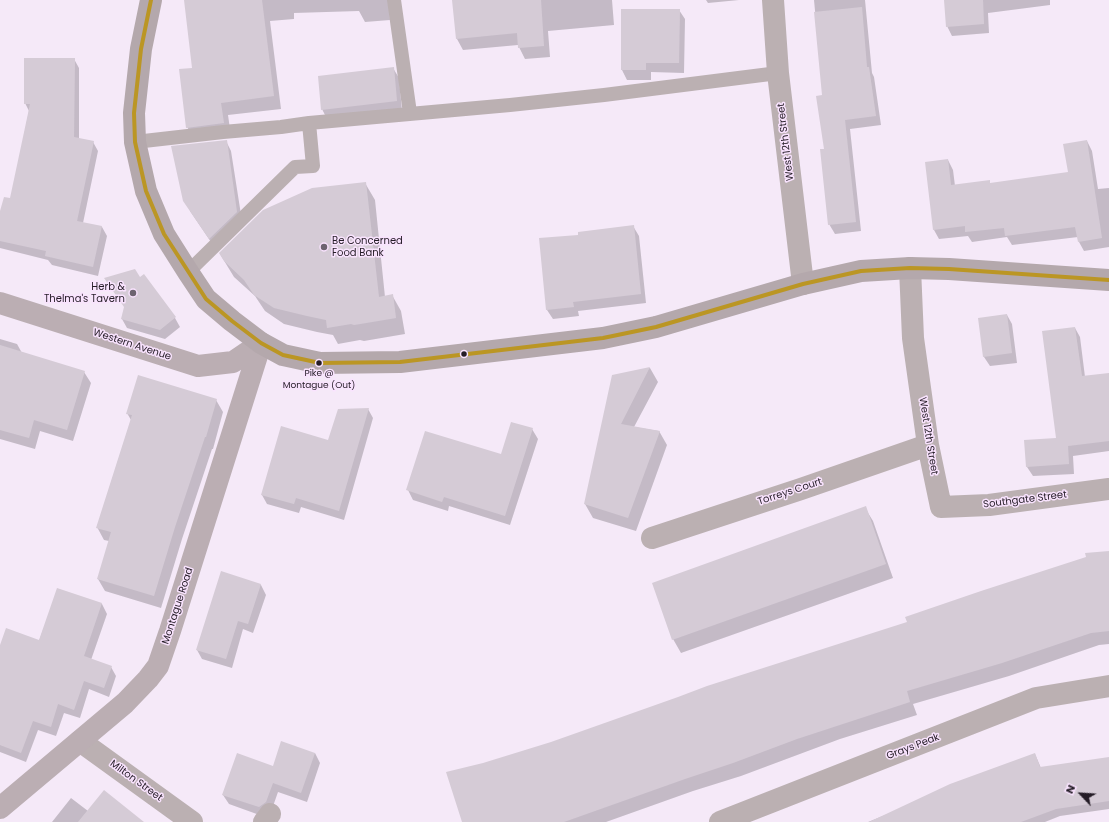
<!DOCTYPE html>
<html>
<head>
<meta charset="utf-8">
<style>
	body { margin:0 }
	#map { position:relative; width:1109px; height:822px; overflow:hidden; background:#f5e9f8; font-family:Poppins,sans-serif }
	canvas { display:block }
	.north { position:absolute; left:1061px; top:774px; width:40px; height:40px; -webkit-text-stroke:3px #f9e3fe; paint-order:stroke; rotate:295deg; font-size:11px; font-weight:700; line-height:16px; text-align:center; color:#241c26 }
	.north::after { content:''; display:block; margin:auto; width:14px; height:18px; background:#241c26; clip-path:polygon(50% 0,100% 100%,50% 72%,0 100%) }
</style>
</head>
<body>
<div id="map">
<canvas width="1109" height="822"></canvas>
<div class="north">N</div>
</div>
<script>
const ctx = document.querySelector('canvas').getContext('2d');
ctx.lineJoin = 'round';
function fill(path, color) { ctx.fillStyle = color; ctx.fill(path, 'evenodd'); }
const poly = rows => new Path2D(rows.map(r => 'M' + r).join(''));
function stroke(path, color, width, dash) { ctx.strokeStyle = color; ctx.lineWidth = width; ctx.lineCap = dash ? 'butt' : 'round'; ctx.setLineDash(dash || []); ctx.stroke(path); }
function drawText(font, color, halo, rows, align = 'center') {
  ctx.font = font + ' Poppins,sans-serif'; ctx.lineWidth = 3; ctx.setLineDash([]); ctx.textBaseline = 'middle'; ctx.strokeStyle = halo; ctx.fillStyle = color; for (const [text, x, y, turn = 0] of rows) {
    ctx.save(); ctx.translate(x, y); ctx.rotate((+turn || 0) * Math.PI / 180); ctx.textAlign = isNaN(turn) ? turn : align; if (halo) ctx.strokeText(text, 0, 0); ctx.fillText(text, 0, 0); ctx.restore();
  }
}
const shadow = poly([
	[188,0,389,0,390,20,365,22,359,11,294,13,294,19,270,21,281,109,228,115,231,136,195,140,187,127,193,69],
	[453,0,612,0,614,25,548,31,550,57,525,59,518,45,463,50,457,39],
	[706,0,739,0,708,3],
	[814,0,865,0,872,73,874,77,881,125,850,129,861,231,835,234,829,224,823,96],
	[945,0,1050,0,1050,5,988,13,989,33,952,36,947,26],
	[622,10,679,10,685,19,684,73,651,72,651,80,627,80,622,70],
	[74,59,79,68,79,139,93,142,98,151,83,223,102,227,107,236,98,276,52,265,48,260,0,248,0,215,11,199,29,111,25,103],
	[393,68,399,78,402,111,327,119,322,109],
	[226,141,231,151,242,221,215,248,190,211],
	[1087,141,1092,151,1098,189,1109,188,1109,247,1084,251,1079,242,1078,237,1012,245,1007,237,972,242,968,236,939,239,934,230,948,160,953,170,955,186,989,181,990,184,1069,173],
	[365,183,375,200,385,297,392,295,401,311,405,334,364,341,360,340,338,344,333,335,317,332,284,324,265,311,255,296,234,277,220,254],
	[633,226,639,236,646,303,578,311,579,316,553,319,547,310,579,235],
	[144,275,175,318,180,327,165,339,127,328,122,319,125,308,140,278],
	[1007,315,1012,324,1017,363,990,366,984,357,979,319],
	[1075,328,1080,337,1085,377,1109,374,1109,451,1073,456,1074,474,1033,476,1027,467,1025,441,1057,439],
	[0,339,17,344,22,353,84,372,91,383,73,441,40,431,35,449,0,439],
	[650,368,658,382,634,427,659,431,667,445,636,531,593,518,585,504,613,376],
	[216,400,223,412,213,449,212,449,182,539,161,608,105,591,98,579,109,541,104,540,97,527,131,420,127,413],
	[368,409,373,418,344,520,301,507,299,513,267,504,262,495],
	[532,429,538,439,510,525,449,506,448,511,413,500,408,490,501,455],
	[865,508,873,521,893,578,681,653,673,639],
	[1109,552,1109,644,1099,645,1009,676,913,704,917,715,840,739,741,776,693,791,606,822,463,822,483,764,552,743,908,623],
	[222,572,261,585,266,595,253,633,243,629,232,668,202,659,197,650],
	[58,589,102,604,107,614,91,660,111,667,116,676,109,697,89,689,80,718,64,713,56,736,38,730,26,762,0,752,0,648,39,641],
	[315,753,320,763,307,802,278,792,271,812,265,817,229,804,223,795,274,767],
	[1035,754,1041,768,1109,758,1109,809,1060,816,1045,822,868,822],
	[71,798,88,811,135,822,52,822]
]);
const building = poly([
	[184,0,262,0,274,96,221,103,224,123,186,128,179,69,192,68],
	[452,0,541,0,544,46,518,48,517,33,456,39],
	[944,0,983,0,984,24,946,27],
	[862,7,867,67,869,67,876,116,845,120,856,222,828,225,820,149,824,149,816,96,822,95,814,12],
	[621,9,680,9,679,63,646,63,646,70,621,70],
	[24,58,75,58,74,137,94,141,77,221,102,226,93,267,45,256,46,251,0,241,0,211,4,197,10,198,30,104,24,104],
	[394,67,397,101,321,110,318,76],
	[227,140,237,212,209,239,183,201,171,146],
	[1087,140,1102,238,1078,242,1075,227,1005,236,1004,228,965,232,965,226,933,230,925,162,948,159,951,185,990,180,990,183,1068,172,1063,144],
	[366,182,379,297,393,294,396,318,354,325,351,324,327,328,326,320,307,316,274,308,254,295,244,280,224,261,219,253,263,210,312,188],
	[634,225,641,294,573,302,574,307,546,310,539,238,578,235,578,232],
	[135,269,140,277,144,274,176,317,160,330,121,319,124,307,104,278],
	[1007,314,1012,353,983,357,978,318],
	[1075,327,1082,376,1109,373,1109,441,1068,446,1069,464,1026,467,1024,440,1056,438,1042,331],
	[0,345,85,371,67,430,34,420,29,438,0,430],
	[650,367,621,424,660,431,628,518,584,504,612,375],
	[138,375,217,399,206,437,205,437,175,527,154,596,97,579,111,532,96,528,132,415,126,414],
	[369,408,339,511,296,498,294,504,261,495,281,426,328,440,338,409],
	[511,422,533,428,505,516,444,497,442,502,406,490,425,431,501,454],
	[866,506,886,564,672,640,652,583],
	[1109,551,1109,631,1091,633,1002,663,907,691,910,702,797,739,733,763,685,779,564,822,462,822,446,772,483,763,551,742,678,697,707,686,907,622,905,617,981,591,1086,557,1085,553],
	[221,571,261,584,248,624,238,621,226,659,196,650],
	[57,588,102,603,84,656,112,666,104,688,84,681,74,710,58,704,51,727,33,721,21,753,0,745,0,645,6,628,39,640],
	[281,741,315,753,301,793,273,783,266,802,259,807,222,795,237,753,273,766],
	[1035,753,1040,767,1109,757,1109,801,1056,809,1021,822,869,822,950,784],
	[104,790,144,822,78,822]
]);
const lane = poly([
	[394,0,410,113],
	[135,142,223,132,281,127,309,123,510,105,604,95,778,73],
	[188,272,295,167,313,166,309,123]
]);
const street = poly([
	[773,0,778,73,803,284],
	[910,268,913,338,928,445,941,507,989,505,1109,489],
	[652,538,801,489,928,445],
	[80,741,192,822],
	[264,822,270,814],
	[720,822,1036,698,1109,686]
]);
const secondary = poly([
	[0,303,198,366,233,362,261,343],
	[0,808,125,703,148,679,158,666,170,631,261,343]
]);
const primary = poly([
	[151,0,141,49,134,113,135,142,146,191,164,234,188,272,206,299,232,321,261,343,283,355,320,363,400,362,603,338,656,327,803,284,861,271,910,268,949,269,1109,280]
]);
const bus1 = poly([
	[151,0,141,49,134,113,135,142,146,191,164,234,206,299,232,321,261,343,283,355,320,363,400,362,603,338,656,327,803,284,861,271,910,268,949,269,1109,280]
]);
const markers = [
	[324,247,4,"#6d6470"],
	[133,293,4,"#6d6470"],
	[464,354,3.5,"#241c26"],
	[319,363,3.5,"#241c26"]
];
const busNames = [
	["Pike @",319,374],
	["Montague (Out)",319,386]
];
const streetNames = [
	["West 12th Street",786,142,-97],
	["Western Avenue",132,345,18],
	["West 12th Street",928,436,81],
	["Torreys Court",790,492,-18],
	["Southgate Street",1025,500,-7],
	["Montague Road",178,606,-72],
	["Grays Peak",913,747,-21],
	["Milton Street",136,781,36]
];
const poiNames = [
	["Be Concerned",332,241],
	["Food Bank",332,253],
	["Herb &",125,287,"right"],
	["Thelma's Tavern",125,299,"right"]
];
fill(shadow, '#0003');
fill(building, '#d5cbd6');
stroke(lane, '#bbb0b2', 14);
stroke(street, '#bbb0b2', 22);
stroke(secondary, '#bbaeb3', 22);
stroke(primary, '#b4a8ac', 22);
stroke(bus1, '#bb9624', 4);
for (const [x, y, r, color] of markers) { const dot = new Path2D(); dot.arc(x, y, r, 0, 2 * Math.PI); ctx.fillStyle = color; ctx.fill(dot); stroke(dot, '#f9e3fe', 1.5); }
drawText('9px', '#241c26', '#f9e3fe', busNames);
drawText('10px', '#241c26', '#f9e3fe', streetNames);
drawText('10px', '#241c26', '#f9e3fe', poiNames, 'left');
</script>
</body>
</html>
